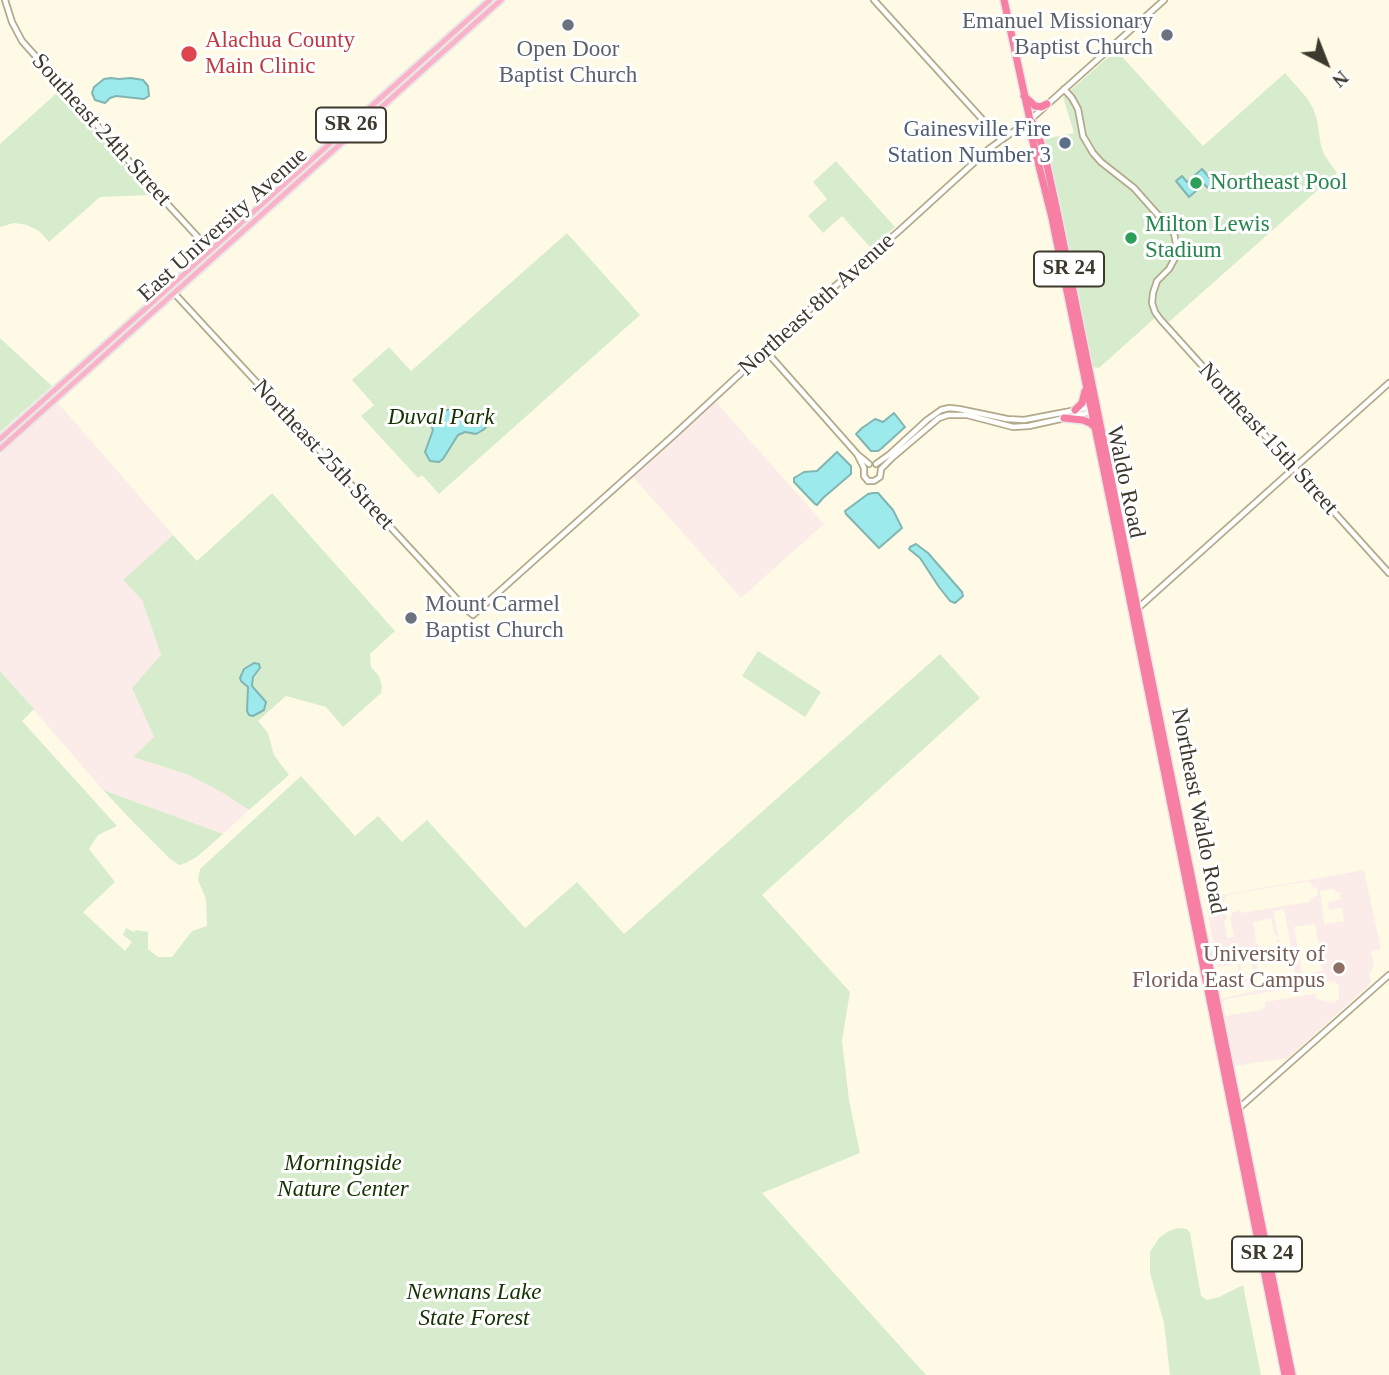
<!DOCTYPE html>
<html>
<head>
<meta charset="utf-8">
<style>
	body { margin:0 }
	#map { position:relative; width:1389px; height:1375px; overflow:hidden; background:#fffae5; font-family:Georgia,serif }
	canvas { display:block }
	.north { position:absolute; left:1291px; top:28px; width:70px; height:70px; -webkit-text-stroke:5px #fff; paint-order:stroke; rotate:138deg; font-size:19px; font-weight:700; line-height:28px; text-align:center; color:#3d392c }
	.north::after { content:''; display:block; margin:auto; width:24px; height:32px; background:#3d392c; clip-path:polygon(50% 0,100% 100%,50% 72%,0 100%) }
</style>
</head>
<body>
<div id="map">
<canvas width="1389" height="1375"></canvas>
<div class="north">N</div>
</div>
<script>
const ctx = document.querySelector('canvas').getContext('2d');
ctx.lineJoin = 'round';
function fill(path, color) { ctx.fillStyle = color; ctx.fill(path, 'evenodd'); }
const poly = rows => new Path2D(rows.map(r => 'M' + r).join(''));
function stroke(path, color, width, dash) { ctx.strokeStyle = color; ctx.lineWidth = width; ctx.lineCap = dash ? 'butt' : 'round'; ctx.setLineDash(dash || []); ctx.stroke(path); }
function drawText(font, color, halo, rows, align = 'center') {
  ctx.font = font + ' Georgia,serif'; ctx.lineWidth = 6; ctx.setLineDash([]); ctx.textBaseline = 'middle'; ctx.strokeStyle = halo; ctx.fillStyle = color; for (const [text, x, y, turn = 0] of rows) {
    ctx.save(); ctx.translate(x, y); ctx.rotate((+turn || 0) * Math.PI / 180); ctx.textAlign = isNaN(turn) ? turn : align; if (halo) ctx.strokeText(text, 0, 0); ctx.fillText(text, 0, 0); ctx.restore();
  }
}
const education = poly([
	[716,402,824,524,741,598,633,477],
	[58,403,173,535,123,580,142,600,161,656,132,688,154,737,133,757,189,775,223,793,249,810,223,834,103,790,0,671,0,455],
	[1364,870,1381,949,1371,952,1374,966,1369,974,1371,981,1368,986,1288,1058,1234,1066,1221,999,1258,990,1256,979,1241,982,1240,978,1249,978,1249,972,1253,971,1249,954,1243,953,1242,954,1243,959,1238,960,1238,964,1241,964,1241,973,1239,974,1237,963,1218,967,1205,898],
	[1309,881,1314,888,1317,888,1318,894,1310,900,1310,902,1241,913,1240,910,1233,912,1230,917,1234,937,1227,938,1224,921,1227,919,1223,902,1227,895],
	[1333,889,1335,889,1335,892,1340,892,1341,900,1328,902,1329,910,1342,908,1344,921,1324,924,1320,891],
	[1284,909,1291,946,1291,957,1287,958,1286,955,1282,955,1273,911],
	[1271,918,1275,935,1277,935,1278,940,1276,941,1279,958,1261,961,1258,944,1256,944,1255,940,1256,939,1253,922],
	[1314,924,1315,924,1323,971,1302,974,1294,927],
	[1283,960,1285,963,1293,962,1296,978,1277,981,1274,976,1265,977,1265,989,1259,990,1255,974,1258,973,1257,964],
	[1335,981,1336,984,1339,985,1339,1000,1336,1000,1335,1003,1316,999,1315,994,1265,1002,1265,1007,1261,1010,1225,1016,1223,1003,1226,999]
]);
const green = poly([
	[1116,50,1203,146,1285,73,1307,98,1313,108,1317,120,1321,146,1325,156,1337,173,1169,322,1157,316,1099,368,1093,367,1045,139,1074,133,1063,97],
	[59,91,153,195,100,197,49,242,39,231,27,225,14,223,0,227,0,144],
	[836,161,895,227,871,248,842,216,823,233,808,216,827,199,813,182],
	[567,233,640,315,439,494,422,475,418,478,361,416,374,405,352,380,389,347,411,371],
	[0,338,52,386,0,432],
	[272,493,395,631,370,654,371,667,379,676,382,686,381,693,343,727,326,707,286,696,258,721,268,733,274,755,289,775,249,810,223,793,189,775,133,757,154,737,132,688,161,655,142,600,123,580,173,535,197,561],
	[254,663,260,670,253,677,252,684,266,701,255,716,249,715,247,710,248,687,240,679,241,673,245,668],
	[758,651,821,692,805,717,742,676],
	[940,654,980,698,762,895,850,992,842,1041,849,1100,860,1153,762,1193,926,1375,0,1375,0,671,34,709,22,721,117,826,98,835,89,849,115,882,83,912,125,951,132,942,123,935,126,928,134,932,136,930,148,932,148,949,158,957,172,957,192,931,207,926,206,899,198,880,200,869,301,776,355,836,378,816,402,842,427,820,525,928,577,882,624,934],
	[103,790,223,834,198,856,186,863,179,865,169,858,135,824],
	[1178,1228,1187,1229,1190,1233,1201,1296,1207,1300,1219,1297,1243,1285,1261,1375,1170,1375,1164,1323,1150,1273,1150,1252,1159,1238,1169,1231]
]);
const water = poly([
	[111,78,119,79,131,78,143,80,148,86,149,96,144,99,116,96,110,98,105,103,95,100,92,93,94,87,104,79,111,78],
	[1202,169,1215,184,1209,189,1204,184,1189,197,1176,181,1182,176,1187,182,1202,169],
	[457,408,461,408,475,417,486,420,489,422,489,424,483,430,476,434,465,432,458,435,443,459,439,462,430,461,425,452,433,430,427,417,428,414,457,408],
	[894,413,905,427,882,448,878,451,871,451,856,434,862,428,875,419,883,422,894,413],
	[837,452,851,466,851,474,823,498,817,505,815,504,794,482,794,478,804,472,817,471,837,452],
	[873,493,878,493,893,510,902,528,879,548,846,514,845,511,868,494,873,493],
	[916,544,928,553,962,592,963,596,955,603,950,601,939,587,920,558,909,549,910,547,916,544],
	[254,663,259,664,260,668,253,677,252,686,266,702,264,710,253,716,249,715,247,711,248,687,241,681,240,678,244,669,254,663]
]);
const secondary = poly([
	[5,0,12,22,22,41,160,196,206,246,211,250],
	[874,0,1001,140],
	[1064,89,1072,98,1078,109,1083,136,1093,153,1101,162,1134,188,1174,233,1177,249,1175,258,1169,269,1157,281,1153,293,1152,303,1155,312,1160,319,1389,573],
	[174,293,468,611,473,615,674,435,834,287,900,230,990,148,1030,120,1164,0],
	[765,350,857,454,869,464],
	[1073,416,1092,412],
	[857,454,864,468,864,476,868,481,874,481,880,477,881,469,893,457,939,418,948,415,967,415,1013,427,1029,426,1065,418],
	[876,464,890,454,927,420,941,410,949,408,959,409,1007,419,1024,420,1092,407],
	[1137,609,1389,383],
	[1238,1109,1389,975]
]);
const primary = poly([
	[0,439,490,0],
	[0,449,501,0]
]);
const highway = poly([
	[1004,0,1030,120,1031,134,1052,218,1114,520,1285,1375],
	[1024,96,1035,106,1041,107,1047,104],
	[1032,122,1037,131,1045,156,1058,216,1292,1375],
	[1075,410,1082,403,1085,391],
	[1064,418,1083,420,1090,423,1095,427]
]);
const markers = [
	[568,25,7,"#6b7280"],
	[1167,35,7,"#6b7280"],
	[189,54,9,"#e0444e"],
	[1065,143,7,"#5c6f8a"],
	[1196,183,7,"#2e9e5b"],
	[1131,238,7,"#2e9e5b"],
	[411,618,7,"#6b7280"],
	[1339,968,7,"#8d6e63"]
];
const shields = [
	[351,125,70],
	[1069,269,70],
	[1267,1254,70]
];
const shieldNames = [
	["SR 26",351,125],
	["SR 24",1069,269],
	["SR 24",1267,1254]
];
const worshipNames = [
	["Emanuel Missionary",1153,22],
	["Baptist Church",1153,48],
	["Open Door",568,50,"center"],
	["Baptist Church",568,76,"center"],
	["Mount Carmel",425,605,"left"],
	["Baptist Church",425,631,"left"]
];
const healthNames = [
	["Alachua County",205,41],
	["Main Clinic",205,67]
];
const streetNames = [
	["Southeast 24th Street",101,130,48],
	["East University Avenue",223,225,-42],
	["Northeast 8th Avenue",817,305,-42],
	["Northeast 15th Street",1268,439,48],
	["Northeast 25th Street",323,455,47],
	["Waldo Road",1125,482,78],
	["Northeast Waldo Road",1198,811,79]
];
const serviceNames = [
	["Gainesville Fire",1051,130],
	["Station Number 3",1051,156]
];
const leisureNames = [
	["Northeast Pool",1210,183],
	["Milton Lewis",1145,225],
	["Stadium",1145,251]
];
const parkNames = [
	["Duval Park",441,418],
	["Morningside",343,1164],
	["Nature Center",343,1190],
	["Newnans Lake",474,1293],
	["State Forest",474,1319]
];
const educationNames = [
	["University of",1325,955],
	["Florida East Campus",1325,981]
];
fill(education, '#fbebe9');
fill(green, '#d7eccd');
fill(water, '#9ceaeb');
stroke(water, '#80b5b2', 2);
stroke(secondary, '#b3aa8a', 8);
stroke(primary, '#e8e7e6', 9);
stroke(highway, '#e8e7e6', 10);
stroke(secondary, '#fff', 4.5);
stroke(primary, '#fab2c8', 5);
stroke(highway, '#f77fa3', 7);
for (const [x, y, r, color] of markers) { const dot = new Path2D(); dot.arc(x, y, r, 0, 2 * Math.PI); ctx.fillStyle = color; ctx.fill(dot); stroke(dot, '#fff', 2.5); }
for (const [x, y, w] of shields) { const box = new Path2D(); box.roundRect(x - w / 2, y - 17.5, w, 35, 5); ctx.fillStyle = '#fff'; ctx.fill(box); stroke(box, '#3d392c', 2); }
drawText('bold 21px', '#3d392c', null, shieldNames);
drawText('23px', '#5b616d', '#fff', worshipNames, 'right');
drawText('23px', '#be3a42', '#fff', healthNames, 'left');
drawText('23px', '#3d392c', '#fff', streetNames);
drawText('23px', '#4e5e75', '#fff', serviceNames, 'right');
drawText('23px', '#27864d', '#fff', leisureNames, 'left');
drawText('italic 23px', '#143200', '#fff', parkNames);
drawText('23px', '#785e54', '#fff', educationNames, 'right');
</script>
</body>
</html>
